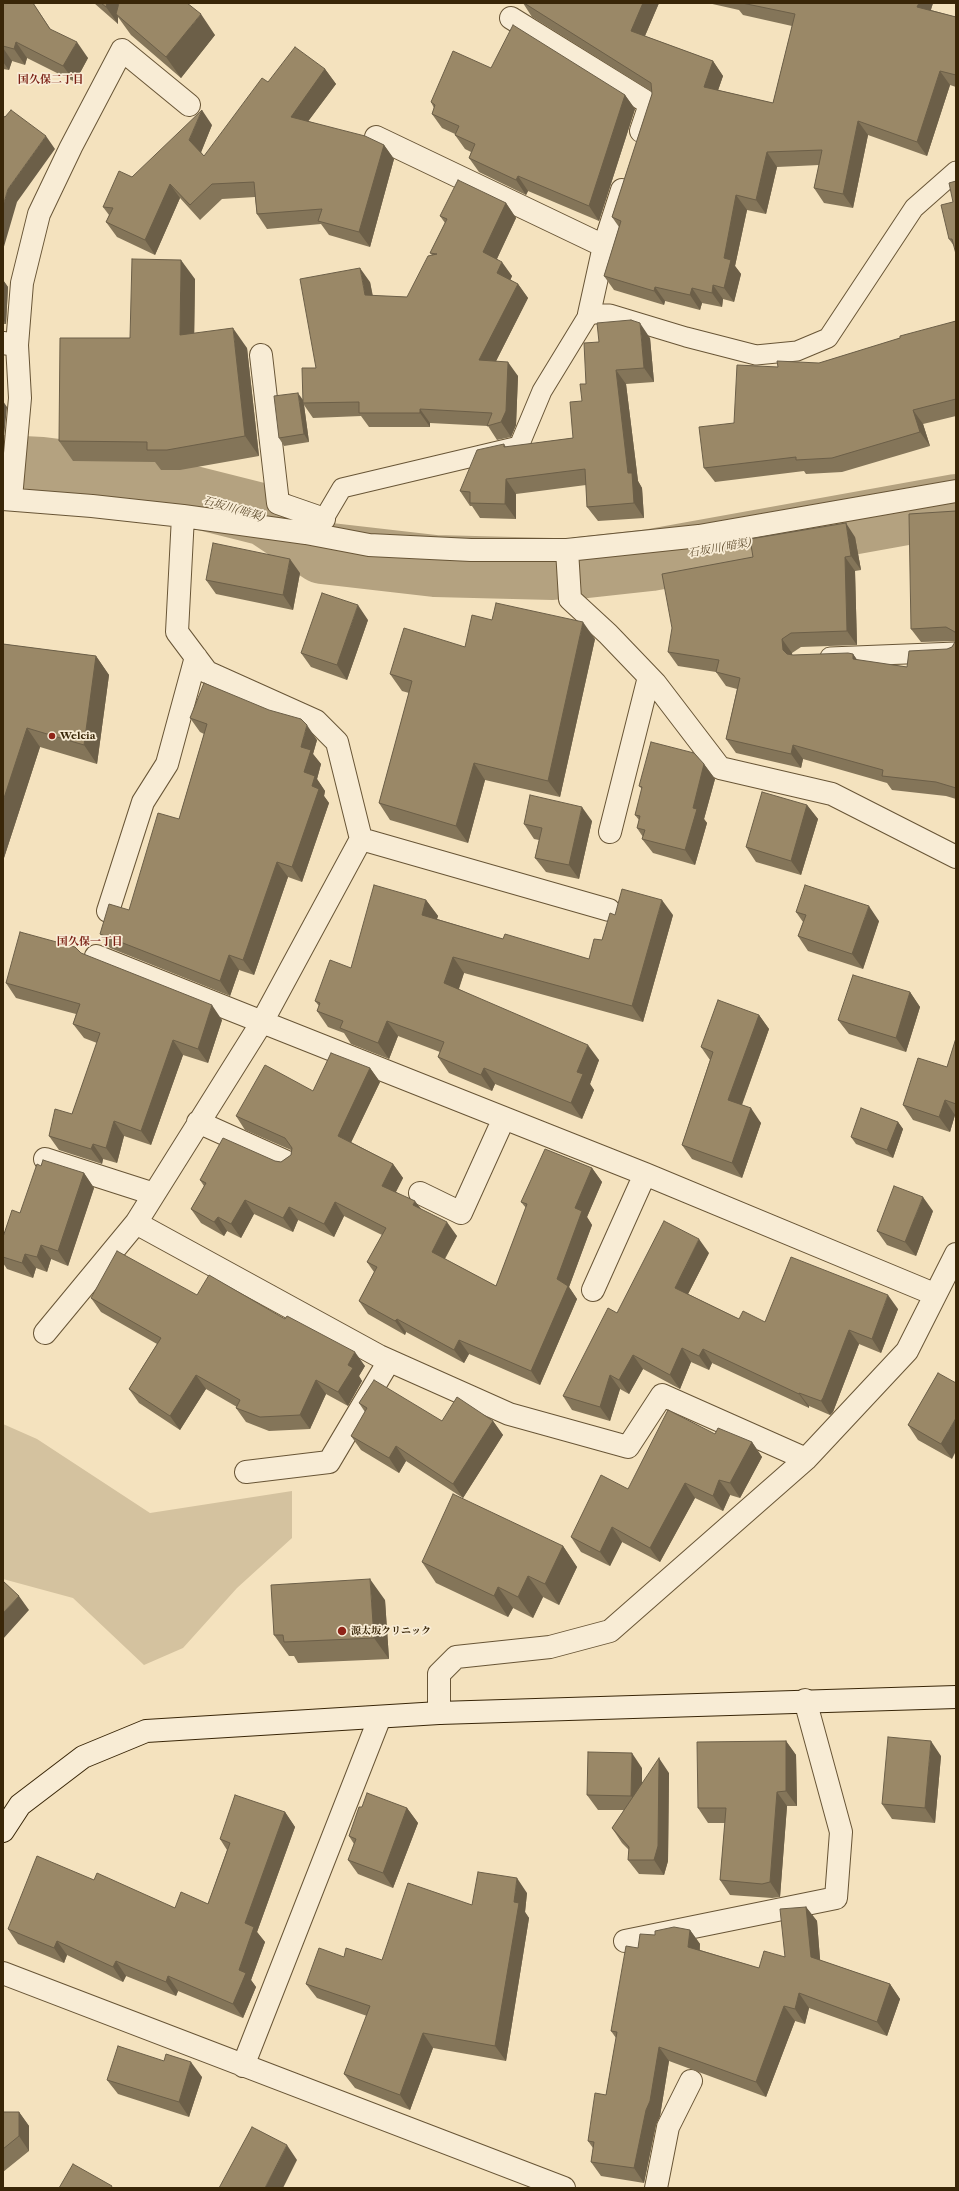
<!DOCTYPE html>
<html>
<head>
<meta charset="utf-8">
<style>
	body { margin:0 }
	#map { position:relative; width:959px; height:2191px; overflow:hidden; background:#f4e2be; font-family:"Libre Caslon Text",serif }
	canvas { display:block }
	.frame { position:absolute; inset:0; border:4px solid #392608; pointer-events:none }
</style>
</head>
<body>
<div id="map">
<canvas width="959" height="2191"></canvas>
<div class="frame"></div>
</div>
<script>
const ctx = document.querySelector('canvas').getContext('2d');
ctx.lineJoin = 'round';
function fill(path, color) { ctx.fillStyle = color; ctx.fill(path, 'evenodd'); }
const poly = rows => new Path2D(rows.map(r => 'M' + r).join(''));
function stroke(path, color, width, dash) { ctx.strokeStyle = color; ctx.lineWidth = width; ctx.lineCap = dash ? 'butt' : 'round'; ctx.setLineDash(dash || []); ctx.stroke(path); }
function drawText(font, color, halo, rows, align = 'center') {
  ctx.font = font + ' "Libre Caslon Text","Noto Serif JP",serif'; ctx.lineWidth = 3.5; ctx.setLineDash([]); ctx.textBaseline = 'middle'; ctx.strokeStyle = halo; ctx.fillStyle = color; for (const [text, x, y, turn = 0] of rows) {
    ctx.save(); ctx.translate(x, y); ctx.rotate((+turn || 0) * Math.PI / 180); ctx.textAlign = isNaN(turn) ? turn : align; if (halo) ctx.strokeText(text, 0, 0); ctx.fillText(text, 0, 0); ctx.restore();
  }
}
const green = poly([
	[3,1424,37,1439,150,1513,292,1491,292,1538,237,1588,183,1648,144,1665,73,1598,3,1579]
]);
const river = poly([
	[3,466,42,468,114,477,265,515,322,553,435,566,553,569],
	[578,568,651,560,956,505]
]);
const lane = poly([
	[316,532,342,488,519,446,542,391,589,314,610,314,686,337,756,355,797,351,828,338,914,208,956,171],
	[830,657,956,652]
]);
const street = poly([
	[511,18,650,104,641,131],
	[376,137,604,246],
	[589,314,604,246,622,190],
	[3,343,17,345,20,398,11,498],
	[17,345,22,283,39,214,71,147,122,50,189,105],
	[261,355,278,503,324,519],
	[3,499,92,506,183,516,306,533,369,545,471,550,567,550,699,536,956,491],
	[567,550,570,599,608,634,655,683,720,768,832,794,956,857],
	[610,832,649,677],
	[361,839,609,910],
	[108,911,143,802,167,764,196,657],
	[96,956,645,1174,934,1294],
	[198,1122,289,1163],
	[45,1159,154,1194],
	[420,1193,461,1213,504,1118],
	[136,1223,379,1356,509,1414,628,1447,662,1395,806,1459],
	[593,1290,645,1174],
	[45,1333,136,1223,262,1022,361,839,337,742,316,721,207,672,177,632,183,516],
	[246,1472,329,1462,389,1361],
	[439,1713,439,1674,456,1657,550,1647,610,1631,806,1459,907,1351,956,1254],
	[625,1941,836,1898,841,1832,805,1700],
	[3,1973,564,2188],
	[243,2066,380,1717],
	[656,2188,668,2127,691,2081]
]);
const secondary = poly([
	[3,1831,20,1805,83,1757,146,1731,439,1713,956,1697]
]);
const wall = poly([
	[3,3,33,3,51,30,88,58,75,82,27,58,25,65,12,61,9,70,3,69],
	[94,3,118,3,118,5,215,35,181,78,131,35,118,17,118,24],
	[523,3,659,3,645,36,713,61,723,76,718,90,773,103,792,26,743,15,739,10,708,3,933,3,931,10,956,17,956,87,950,85,927,156,868,135,853,208,824,203,814,188,819,165,777,167,766,214,747,210,735,266,741,274,734,302,723,299,722,307,702,303,700,310,665,301,664,305,614,290,604,276,619,227,612,217,652,94,652,92,532,17],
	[491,68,625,95,635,109,599,221,528,191,526,195,479,172,469,158,471,152,465,149,455,135,455,134,442,128,432,114,434,108,431,102],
	[325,69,336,84,308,121,384,145,394,159,370,247,329,235,321,224,267,229,257,214,255,197,222,199,200,220,180,198,155,255,117,237,106,222,109,215,103,207,132,177,212,125,201,152,204,156,268,82],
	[953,202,954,246,949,239],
	[506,203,516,218,497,259,512,276,510,280,518,284,528,298,496,361,518,376,516,425,511,437,497,440,488,426,430,423,430,427,369,427,361,416,313,418,304,405,309,442,284,446,279,438,303,399,316,368,370,282,373,296,407,297,432,255,430,253,445,223,440,216],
	[195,279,194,333,247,348,259,456,180,470,161,470,155,462,73,461,59,441,130,338],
	[3,280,8,287,6,324,3,324],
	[956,321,956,416,923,424,930,446,842,472,806,474,804,471,715,482,704,468,734,423,778,367,819,363],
	[650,338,654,382,626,384,638,481,642,488,644,518,598,521,587,507,586,485,516,494,516,519,480,518,472,506,470,506,460,491,504,444,506,447,573,438,586,384],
	[956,511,956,799,946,796,892,790,887,783,803,759,801,768,736,753,726,739,737,689,726,686,716,672,678,666,668,652,855,537,861,570,855,571,857,645,801,647,792,653,792,655,853,654,857,660,907,667,952,647,956,641,921,642,911,629],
	[300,573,293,610,216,594,206,580],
	[368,620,347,680,311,667,301,653],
	[492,620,595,639,560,797,485,780,468,843,390,820,379,803,409,693,402,691,390,674,465,647],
	[3,644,96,656,109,675,97,764,40,747,3,861],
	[190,718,317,740,313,754,321,764,317,779,325,791,324,796,329,803,302,882,288,877,254,975,239,970,230,996,110,948,100,934,129,910,179,819,204,734,200,732],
	[704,764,715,779,704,819,707,823,695,865,653,853,642,839,643,837,637,828,639,820,635,815,642,789,639,786],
	[807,805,818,819,801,875,756,862,746,847],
	[592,821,579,879,546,872,535,858,539,840,534,839,524,824],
	[426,900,438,916,437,919,503,939,589,959,602,940,615,915,673,915,643,1022,464,973,459,989,599,1060,590,1084,594,1090,582,1119,495,1084,492,1091,449,1073,438,1057,440,1052,398,1036,389,1059,351,1044,344,1033,328,1027,317,1011,319,1006,315,1001],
	[796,912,879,921,863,969,808,951,798,936,803,922],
	[81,953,222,1020,208,1063,183,1055,151,1145,124,1136,117,1163,103,1159,102,1164,59,1150,49,1136,72,1114,97,1043,84,1038,73,1024,76,1014,16,998,6,983],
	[910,992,920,1007,906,1052,849,1034,838,1020],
	[759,1015,769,1029,742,1105,761,1123,742,1178,692,1159,682,1145,710,1060,701,1047],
	[956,1038,956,1115,955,1115,950,1132,913,1120,903,1105,947,1067],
	[370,1068,380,1082,351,1142,393,1164,403,1178,396,1192,421,1209,457,1236,445,1259,496,1286,526,1208,521,1202,592,1168,602,1182,587,1217,592,1225,569,1287,577,1299,540,1385,469,1354,464,1363,406,1332,405,1335,368,1314,359,1301,374,1272,367,1262,382,1235,344,1216,334,1237,298,1220,293,1232,254,1214,241,1238,227,1231,224,1236,201,1223,191,1209,204,1186,200,1180,275,1161,281,1162,291,1155,291,1150,245,1130,236,1116,313,1091],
	[898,1122,903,1129,893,1158,856,1144,851,1137],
	[41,1166,84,1173,94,1188,68,1266,51,1259,47,1272,36,1268,33,1278,7,1269,3,1263,3,1237,20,1213],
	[933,1211,916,1256,887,1245,877,1231],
	[709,1253,688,1294,739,1319,765,1322,898,1309,881,1353,859,1344,833,1412,830,1415,809,1406,809,1408,712,1363,709,1370,691,1362,680,1389,643,1369,629,1394,620,1389,610,1421,572,1410,563,1396,617,1313],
	[197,1295,365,1366,359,1376,362,1381,348,1406,326,1394,310,1429,269,1431,246,1422,236,1408,237,1407,206,1389,180,1430,139,1403,129,1389,157,1344,101,1312,91,1298],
	[938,1373,952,1459,918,1440,908,1425],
	[359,1403,442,1421,493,1421,503,1435,463,1498,406,1461,399,1473,361,1450,351,1436,365,1412],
	[715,1434,752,1442,762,1457,740,1498,730,1495,723,1511,695,1498,660,1562,622,1542,610,1566,581,1552,571,1537,628,1489],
	[563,1546,577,1567,559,1605,543,1597,533,1618,513,1608,508,1617,436,1583,422,1562],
	[385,1600,389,1659,298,1663,294,1656,289,1656,274,1635],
	[786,1741,796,1755,797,1806,787,1806,780,1897,772,1898,730,1895,720,1880,725,1823,708,1823,698,1808],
	[941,1756,935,1823,892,1819,882,1804],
	[642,1768,642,1784,669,1773,668,1861,664,1875,639,1874,628,1860,629,1850,622,1843,612,1828,624,1810,598,1810,587,1795],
	[362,1807,407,1808,418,1823,393,1888,358,1874,348,1860,354,1844,349,1836],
	[285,1812,295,1827,257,1932,265,1942,251,1980,256,1987,243,2018,178,1991,176,1996,126,1976,123,1982,67,1955,64,1963,18,1944,8,1929,94,1880,175,1908,208,1904,227,1850,220,1839],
	[527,1893,525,1912,529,1918,506,2061,433,2048,410,2110,355,2088,344,2074,367,2016,317,1998,306,1984,382,1960,472,1905],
	[806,1907,817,1921,820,1960,890,1984,900,1999,887,2036,809,2008,805,2024,795,2021,766,2097,669,2061,660,2116,656,2125,644,2183,601,2176,591,2162,593,2148,588,2141,606,2095,616,2038,611,2031,638,1948,655,1935,690,1930,700,1944,700,1950,759,1968,785,1957],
	[164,2061,202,2077,189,2117,118,2094,107,2080],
	[3,2112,19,2112,29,2126,29,2151,3,2172]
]);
const shadedWall = poly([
	[107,3,118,3,118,16,116,14,118,17,118,24,106,7],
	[643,3,659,3,641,45,631,31],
	[919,3,933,3,927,21,917,7],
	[201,14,215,35,181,78,166,57],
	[16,42,27,58,25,65,14,49],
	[77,42,88,58,75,82,63,66],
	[3,48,12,61,9,70,3,62],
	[713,61,723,76,714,102,704,87],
	[325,69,336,84,301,131,291,117],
	[940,71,950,85,927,156,917,142],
	[625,95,635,109,599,221,589,206],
	[202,110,212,125,200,155,189,140],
	[858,121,868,135,853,208,843,194],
	[46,136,55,149,17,202,3,250,3,206,8,189],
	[384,145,394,159,370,247,359,232],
	[767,152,777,167,766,214,756,200],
	[518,176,528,191,526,195,516,180],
	[170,184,180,198,155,255,145,240],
	[736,195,747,210,735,266,741,274,734,302,724,288,724,258],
	[506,203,516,218,493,267,483,252],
	[181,260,195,279,194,354,180,335],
	[502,262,512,276,507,288,497,273],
	[360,268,370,282,375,310,365,295],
	[3,280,8,287,6,324,3,319],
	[518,284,528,298,489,375,479,360],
	[713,285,723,299,722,307,712,293],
	[655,287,665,301,664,305,654,291],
	[692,288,702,303,700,310,690,295],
	[640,323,650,338,654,382,644,368],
	[233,328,247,348,259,456,245,436],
	[508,362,518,376,516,425,511,437,501,422],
	[616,370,626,384,638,481,642,488,644,518,634,503,628,473],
	[298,393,303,400,303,403,304,405,309,442,304,434],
	[3,401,7,407,3,447],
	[420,409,430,423,430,427,420,413],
	[913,410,923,424,930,446,920,432],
	[506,479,516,494,516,519,505,504],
	[846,523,855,537,861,570,851,556],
	[845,557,855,571,857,645,847,631],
	[290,559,300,573,293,610,283,595],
	[358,605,368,620,347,680,337,665],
	[583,622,595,639,560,797,548,781],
	[782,639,792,653,793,664,783,650],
	[853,654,863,668,853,659],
	[96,656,109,675,97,764,84,745],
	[307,725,317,740,313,754,321,764,317,779,325,791,324,796,329,803,302,882,292,867,312,786,304,772,301,747],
	[27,728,40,747,3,861,3,801],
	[793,745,803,759,801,768,791,754],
	[474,763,485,780,468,843,456,826],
	[704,764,715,779,704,819,707,823,695,865,685,850,693,808],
	[807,805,818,819,801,875,791,861],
	[582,807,592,821,579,879,569,865],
	[277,862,288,877,254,975,243,960],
	[426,900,438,916,433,930,422,915],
	[662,900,673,915,643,1022,632,1006],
	[869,906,879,921,863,969,852,954],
	[229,955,239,970,230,996,220,981],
	[453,957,464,973,455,999,444,983],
	[910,992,920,1007,906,1052,896,1038],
	[212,1005,222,1020,208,1063,198,1049],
	[759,1015,769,1029,738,1115,728,1100],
	[387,1021,398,1036,389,1059,378,1043],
	[173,1040,183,1055,151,1145,141,1131],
	[588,1045,599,1060,590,1084,594,1090,582,1119,571,1103,577,1072],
	[370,1068,380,1082,348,1149,338,1136],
	[484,1068,495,1084,492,1091,481,1075],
	[945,1100,955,1115,950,1132,939,1117],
	[751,1108,761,1123,742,1178,732,1163],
	[114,1121,124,1136,117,1163,106,1148],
	[898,1122,903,1129,893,1158,887,1150],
	[93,1144,103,1159,102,1164,91,1149],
	[393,1164,403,1178,392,1199,382,1186],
	[592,1168,602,1182,587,1217,592,1225,569,1287,577,1299,540,1385,531,1371,557,1279,575,1208],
	[84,1173,94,1188,68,1266,58,1251],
	[923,1197,933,1211,916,1256,905,1242],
	[245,1200,254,1214,241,1238,231,1224],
	[415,1201,425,1214,413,1205],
	[335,1202,344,1216,334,1237,324,1224],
	[289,1207,298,1220,293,1232,283,1218],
	[218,1217,227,1231,224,1236,214,1222],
	[447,1222,457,1236,441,1265,432,1252],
	[699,1239,709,1253,684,1302,675,1288],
	[41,1245,51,1259,47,1272,37,1257],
	[25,1254,36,1268,33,1278,22,1263],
	[888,1295,898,1309,881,1353,872,1339],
	[397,1319,406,1332,405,1335,395,1321],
	[849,1330,859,1344,833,1412,830,1415,821,1401],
	[459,1340,469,1354,464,1363,454,1350],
	[682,1348,691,1362,680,1389,670,1375],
	[703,1349,712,1363,709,1370,699,1356],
	[355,1352,365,1366,359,1376,362,1381,348,1406,338,1392,348,1365],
	[633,1355,643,1369,629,1394,619,1380],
	[196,1375,206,1389,180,1430,170,1416],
	[610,1375,620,1389,610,1421,600,1407],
	[316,1380,326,1394,310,1429,300,1415],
	[799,1393,809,1406,809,1408,799,1394],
	[956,1418,956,1451,952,1459,941,1444],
	[493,1421,503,1435,463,1498,453,1484],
	[752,1442,762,1457,740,1498,730,1483],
	[396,1446,406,1461,399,1473,389,1458],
	[719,1480,730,1495,723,1511,713,1496],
	[685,1483,695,1498,660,1562,650,1548],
	[612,1527,622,1542,610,1566,600,1552],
	[563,1546,577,1567,559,1605,545,1584],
	[528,1576,543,1597,533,1618,518,1597],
	[370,1579,385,1600,389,1659,374,1638],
	[498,1587,513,1608,508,1617,494,1596],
	[19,1596,29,1610,3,1639,3,1613],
	[786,1741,796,1755,797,1806,786,1791],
	[931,1741,941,1756,935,1823,925,1808],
	[632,1753,642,1768,642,1810,631,1796],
	[659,1758,669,1773,668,1861,664,1875,654,1860],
	[777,1792,787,1806,780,1897,770,1882],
	[407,1808,418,1823,393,1888,383,1873],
	[285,1812,295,1827,257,1932,265,1942,251,1980,256,1987,243,2018,233,2004,239,1970,245,1923],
	[517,1878,527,1893,525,1912,529,1918,506,2061,495,2046],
	[806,1907,817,1921,821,1971,811,1957],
	[690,1930,700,1944,698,1961,688,1947],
	[57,1941,67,1955,64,1963,54,1948],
	[116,1961,126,1976,123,1982,113,1967],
	[168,1976,178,1991,176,1996,166,1982],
	[890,1984,900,1999,887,2036,877,2022],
	[799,1993,809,2008,805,2024,795,2009],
	[784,2006,795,2021,766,2097,756,2082],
	[423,2033,433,2048,410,2110,400,2095],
	[659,2047,669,2061,660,2116,656,2125,644,2183,634,2168],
	[191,2062,202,2077,189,2117,179,2102],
	[19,2112,29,2126,29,2151,19,2136],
	[287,2145,297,2160,283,2188,265,2188]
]);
const building = poly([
	[3,3,33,3,50,29,77,42,63,66,16,42,14,49,3,46,3,3],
	[101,3,107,3,106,7,101,3],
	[119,3,187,3,201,14,166,57,116,14,119,3],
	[524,3,643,3,631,31,713,61,704,87,773,103,795,14,742,3,919,3,917,7,956,17,956,75,940,71,917,142,858,121,843,194,814,188,822,150,767,152,756,200,736,195,724,258,731,260,724,288,713,285,712,293,692,288,690,295,655,287,654,291,604,276,621,221,612,217,652,94,651,83,524,3],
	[513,25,625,95,589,206,518,176,516,180,469,158,475,144,455,135,459,126,432,114,435,105,431,102,453,51,491,68,513,25],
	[295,47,325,69,291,117,365,136,384,145,359,232,318,221,322,209,257,214,254,182,212,184,190,205,170,184,145,240,106,222,113,208,103,207,119,171,132,177,202,110,189,140,204,156,262,78,268,82,295,47],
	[11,110,46,136,8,189,3,206,3,116,5,117,11,110],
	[458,180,506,203,483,252,502,262,497,273,518,284,479,360,508,362,506,411,501,422,487,426,492,413,420,409,420,413,359,413,359,402,303,403,302,368,316,368,300,279,360,268,365,295,407,297,428,256,437,254,430,253,447,219,440,216,458,180],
	[956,181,956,254,952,239,949,239,941,205,953,202,949,183,956,181],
	[132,259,181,260,180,335,233,328,245,436,167,450,147,450,147,442,59,441,60,338,130,338,132,259],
	[631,320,640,323,644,368,616,370,628,473,632,473,634,503,587,507,585,469,506,479,505,504,470,503,470,492,460,491,477,450,504,444,504,447,573,438,570,402,582,401,580,384,586,384,584,343,599,342,597,323,631,320],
	[956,321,956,399,913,410,920,432,832,458,796,460,796,457,704,468,699,427,734,423,737,365,778,367,777,361,819,363,900,338,900,336,956,321],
	[298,393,304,434,279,438,274,396,298,393],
	[956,511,956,634,955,632,946,627,911,629,909,514,956,511],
	[846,523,851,556,845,557,847,631,791,633,782,639,783,650,787,654,793,655,848,653,853,654,853,659,907,667,909,651,947,649,952,647,956,640,956,788,936,782,882,776,883,770,793,745,791,754,726,739,740,678,716,672,719,660,668,652,672,628,662,574,753,557,750,539,846,523],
	[213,543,290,559,283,595,206,580,213,543],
	[322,593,358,605,337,665,301,653,322,593],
	[496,603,583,622,548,781,474,763,456,826,379,803,412,681,390,674,404,628,465,647,472,615,492,620,496,603],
	[3,644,96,656,84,745,27,728,3,801,3,644],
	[204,683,269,710,301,719,307,725,301,747,311,750,304,772,315,776,312,786,319,789,292,867,277,862,243,960,229,955,220,981,100,934,109,904,129,910,158,813,179,819,207,724,190,718,204,683],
	[651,742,694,753,704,764,693,808,697,809,685,850,642,839,645,830,637,828,640,816,635,815,642,787,639,786,651,742],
	[762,792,807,805,791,861,746,847,762,792],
	[530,795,582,807,569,865,535,858,542,828,524,824,530,795],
	[374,885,426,900,422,915,503,939,505,934,589,959,594,939,602,940,610,913,615,915,622,889,662,900,632,1006,453,957,444,983,588,1045,577,1072,583,1074,571,1103,484,1068,481,1075,438,1057,444,1042,387,1021,378,1043,340,1028,343,1021,317,1011,320,1003,315,1001,330,960,351,968,374,885],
	[805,885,869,906,852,954,798,936,806,915,796,912,805,885],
	[20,932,75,947,81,953,212,1005,198,1049,173,1040,141,1131,114,1121,106,1148,93,1144,91,1149,49,1136,55,1109,72,1114,100,1033,73,1024,80,1004,6,983,20,932],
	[853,975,910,992,896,1038,838,1020,853,975],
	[718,1000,759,1015,728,1100,751,1108,732,1163,682,1145,713,1052,701,1047,718,1000],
	[956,1038,956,1104,945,1100,939,1117,903,1105,918,1058,947,1067,956,1038],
	[331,1053,370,1068,338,1136,393,1164,382,1186,415,1201,413,1205,447,1222,432,1252,496,1286,527,1204,521,1202,545,1149,592,1168,575,1208,582,1211,557,1279,568,1286,531,1371,459,1340,454,1350,397,1319,395,1321,359,1301,377,1267,367,1262,386,1228,335,1202,324,1224,289,1207,283,1218,245,1200,231,1224,218,1217,214,1222,191,1209,206,1183,200,1180,223,1138,275,1161,281,1162,291,1155,292,1148,285,1138,236,1116,265,1065,313,1091,331,1053],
	[861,1108,898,1122,887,1150,851,1137,861,1108],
	[43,1160,84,1173,58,1251,41,1245,37,1257,25,1254,22,1263,3,1257,3,1237,12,1210,20,1213,37,1164,41,1166,43,1160],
	[894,1186,923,1197,905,1242,877,1231,894,1186],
	[664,1221,699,1239,675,1288,739,1319,743,1311,765,1322,791,1257,888,1295,872,1339,849,1330,823,1398,821,1401,799,1393,799,1394,703,1349,699,1356,682,1348,670,1375,633,1355,619,1380,610,1375,600,1407,563,1396,608,1308,617,1313,664,1221],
	[117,1251,197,1295,209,1275,285,1319,287,1316,355,1352,348,1365,353,1368,338,1392,316,1380,300,1415,260,1417,236,1408,240,1400,196,1375,170,1416,129,1389,161,1338,91,1298,117,1251],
	[938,1373,956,1383,956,1418,941,1444,908,1425,938,1373],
	[374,1380,442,1421,457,1397,493,1421,453,1484,396,1446,389,1458,351,1436,367,1408,359,1403,374,1380],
	[668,1410,715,1434,718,1428,752,1442,730,1483,719,1480,713,1496,685,1483,650,1548,612,1527,600,1552,571,1537,601,1475,628,1489,668,1410],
	[453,1494,563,1546,545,1584,528,1576,518,1597,498,1587,494,1596,422,1562,453,1494],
	[370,1579,374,1638,284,1642,283,1635,274,1635,271,1585,370,1579],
	[3,1581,19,1596,3,1613,3,1581],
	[888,1737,931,1741,925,1808,882,1804,888,1737],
	[786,1741,786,1791,777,1792,770,1882,762,1884,720,1880,726,1808,698,1808,697,1742,786,1741],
	[588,1752,632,1753,631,1796,587,1795,588,1752],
	[659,1758,658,1846,654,1860,628,1860,629,1847,612,1828,659,1758],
	[367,1793,407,1808,383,1873,348,1860,356,1839,349,1836,359,1807,362,1807,367,1793],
	[235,1795,285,1812,245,1923,254,1927,239,1970,246,1973,233,2004,168,1976,166,1982,116,1961,113,1967,57,1941,54,1948,8,1929,37,1856,94,1880,97,1873,175,1908,181,1892,208,1904,230,1843,220,1839,235,1795],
	[478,1872,517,1878,514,1902,519,1903,495,2046,423,2033,400,2095,344,2074,370,2006,306,1984,319,1948,344,1957,346,1948,382,1960,408,1883,472,1905,478,1872],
	[806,1907,811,1957,890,1984,877,2022,799,1993,795,2009,784,2006,756,2082,659,2047,650,2101,646,2110,634,2168,591,2162,594,2142,588,2141,595,2093,606,2095,617,2032,611,2031,626,1946,638,1948,640,1934,655,1935,655,1931,674,1927,690,1930,688,1947,759,1968,764,1951,785,1957,780,1909,806,1907],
	[118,2046,164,2061,166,2054,191,2062,179,2102,107,2080,118,2046],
	[3,2112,19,2112,19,2136,3,2149,3,2112],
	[252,2127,287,2145,265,2188,219,2188,252,2127],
	[73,2164,112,2186,111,2188,59,2188,73,2164]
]);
const markers = [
	[52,736,4,"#8f2418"],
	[342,1631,5,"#8f2418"]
];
const poiNames = [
	["Welcia",60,736],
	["源太坂クリニック",351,1631]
];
const neighbourhoodNames = [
	["国久保二丁目",51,80],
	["国久保一丁目",90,942]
];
const waterNames = [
	["石坂川(暗渠)",234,509,16],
	["石坂川(暗渠)",720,548,-10]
];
fill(green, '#d4c29f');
stroke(river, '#b4a280', 62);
stroke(lane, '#685536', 21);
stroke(street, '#685536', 24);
stroke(secondary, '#392608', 24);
stroke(lane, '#f8ecd5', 19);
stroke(street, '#f8ecd5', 22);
stroke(secondary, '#f8ecd5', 22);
fill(wall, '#847559');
fill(shadedWall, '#6c5f48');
fill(building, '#9a8867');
stroke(building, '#6c5f48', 1);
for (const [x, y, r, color] of markers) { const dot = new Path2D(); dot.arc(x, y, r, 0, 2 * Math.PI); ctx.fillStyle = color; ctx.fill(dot); stroke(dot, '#f8ecd5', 1.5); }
drawText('bold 10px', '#392608', '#f8ecd5', poiNames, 'left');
drawText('bold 11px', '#7a1f14', '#f8ecd5', neighbourhoodNames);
drawText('italic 11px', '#5e4b2c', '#f8ecd5', waterNames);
</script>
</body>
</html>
